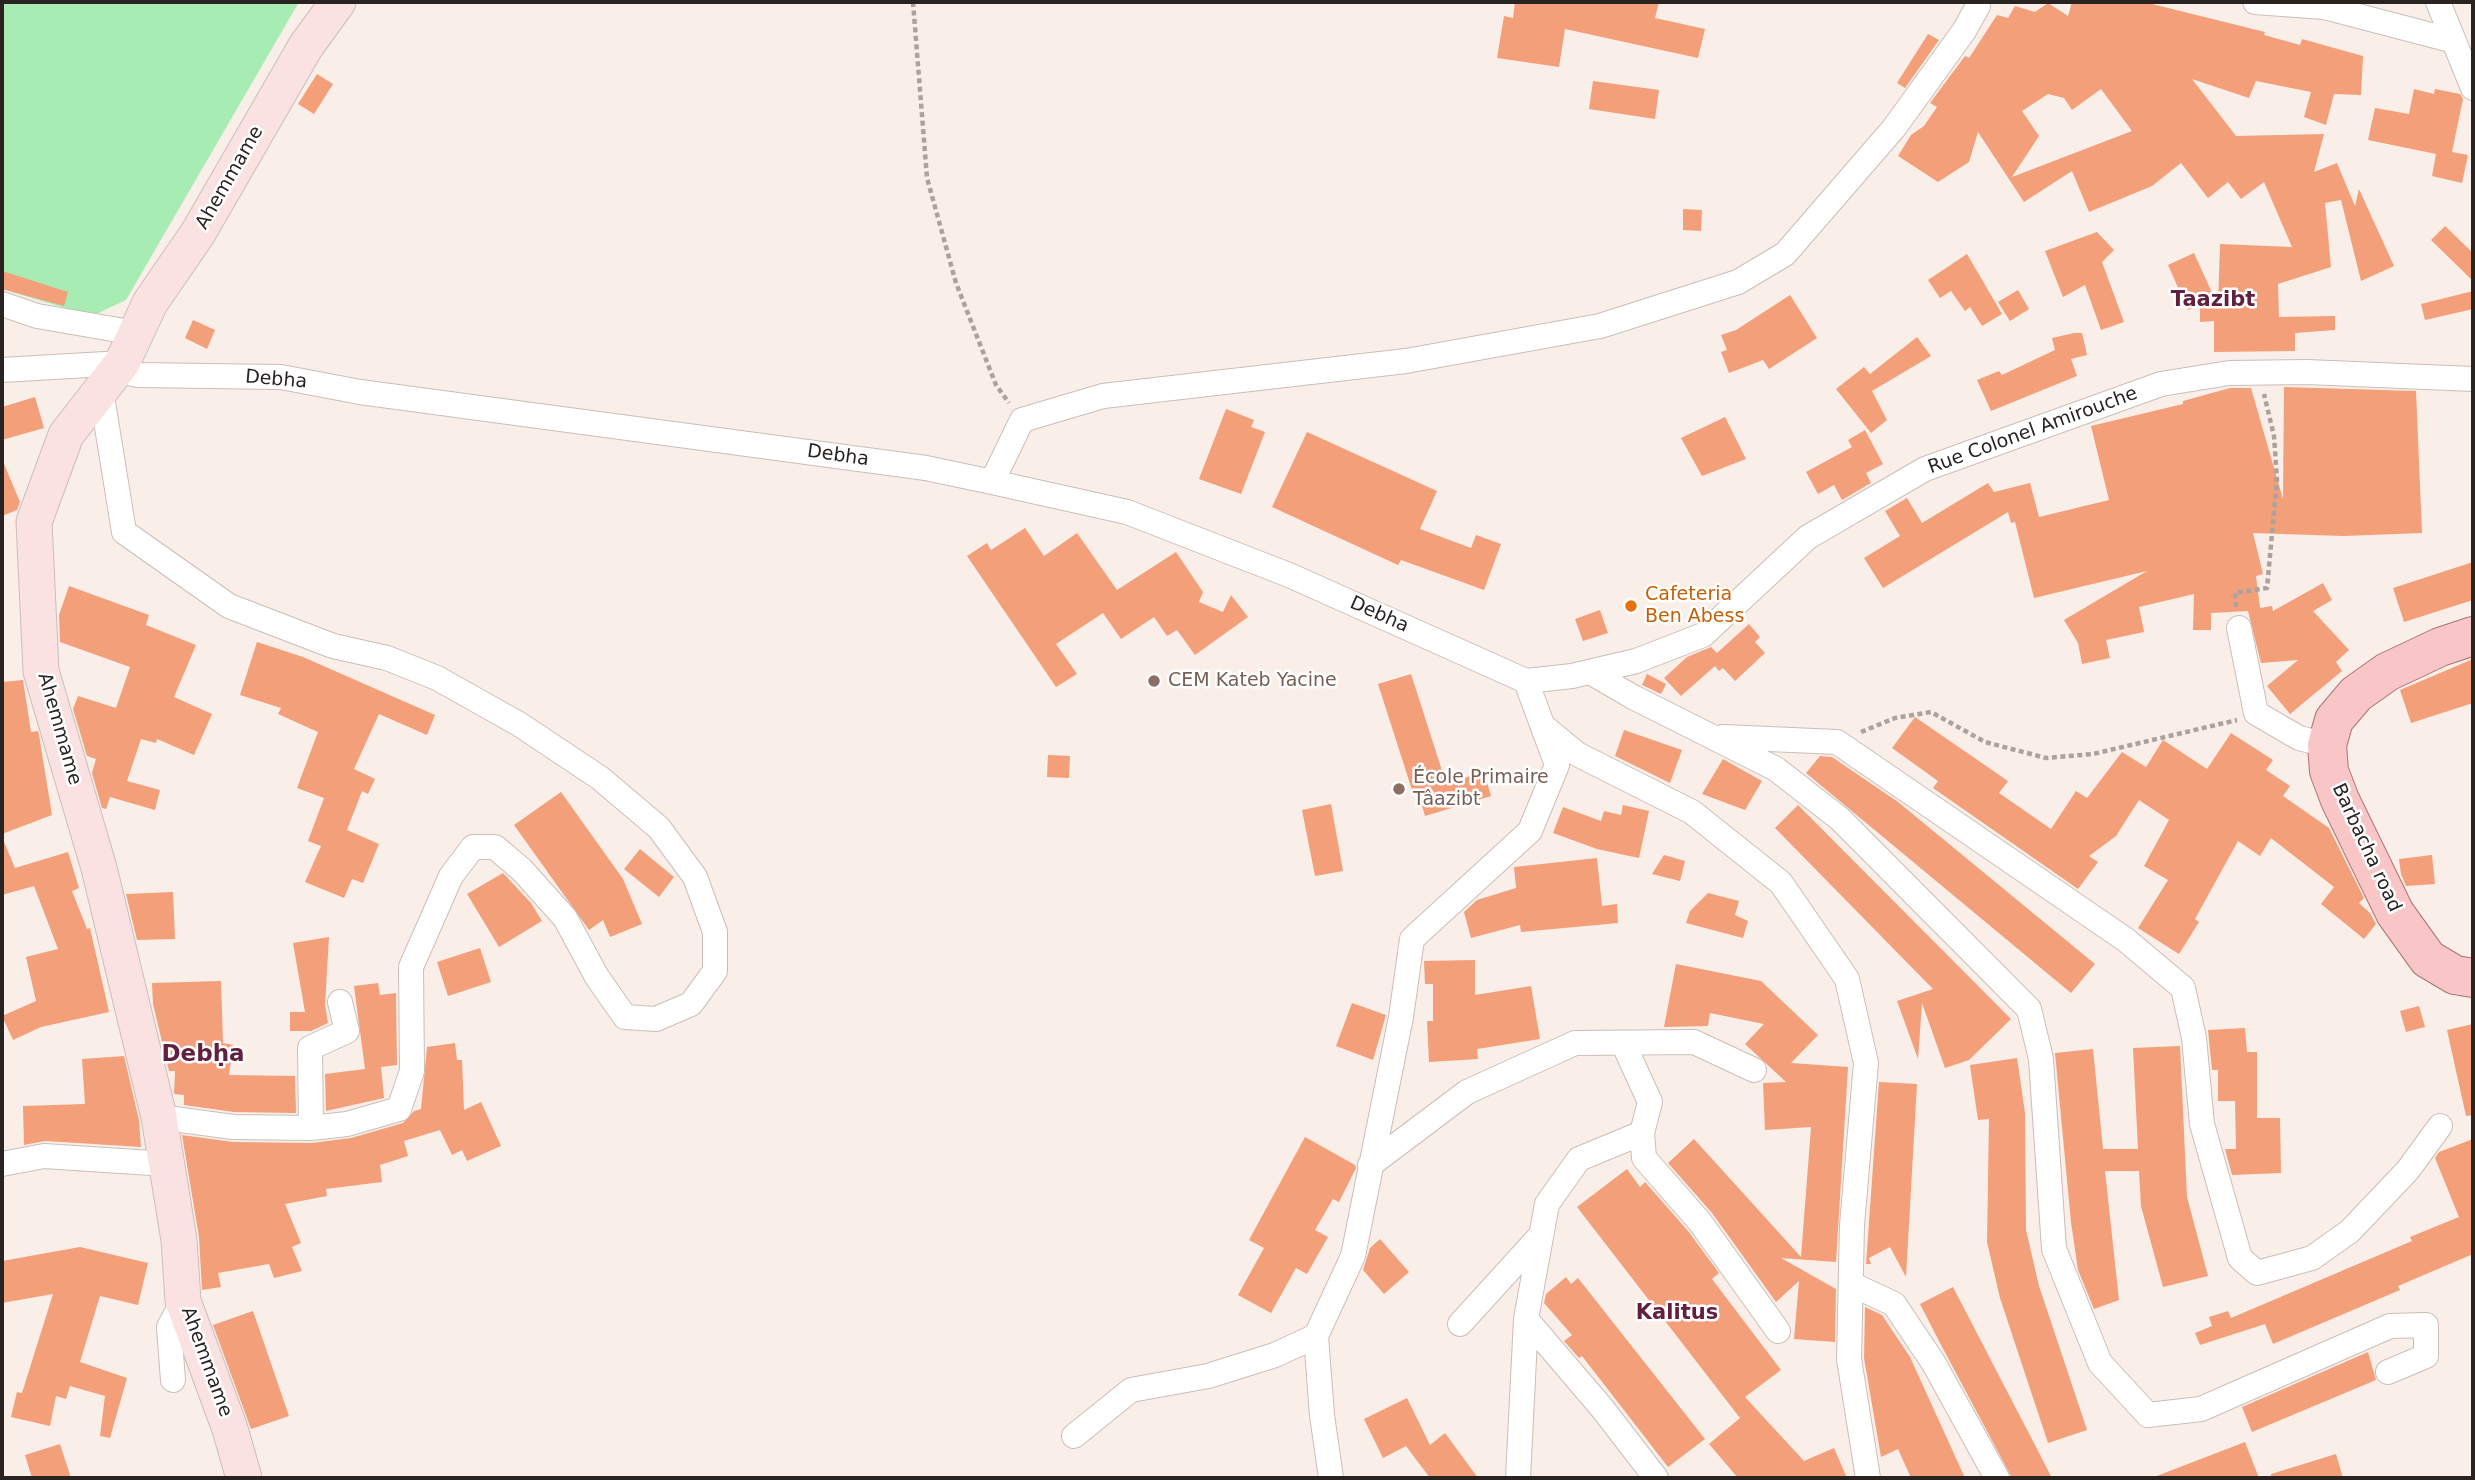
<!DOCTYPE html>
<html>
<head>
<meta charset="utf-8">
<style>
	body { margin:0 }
	#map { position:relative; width:2475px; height:1480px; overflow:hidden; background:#faeee8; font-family:"DejaVu Sans",sans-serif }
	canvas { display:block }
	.frame { position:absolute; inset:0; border:4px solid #292422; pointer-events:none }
</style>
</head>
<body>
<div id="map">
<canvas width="2475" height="1480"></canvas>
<div class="frame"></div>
</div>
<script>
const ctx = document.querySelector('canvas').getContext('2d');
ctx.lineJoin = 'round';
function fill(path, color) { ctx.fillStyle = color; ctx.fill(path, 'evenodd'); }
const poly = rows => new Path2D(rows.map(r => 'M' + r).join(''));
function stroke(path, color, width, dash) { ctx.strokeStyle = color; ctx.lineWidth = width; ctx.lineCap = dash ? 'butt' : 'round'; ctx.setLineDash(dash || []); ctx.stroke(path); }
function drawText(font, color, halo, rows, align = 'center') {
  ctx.font = font + ' "DejaVu Sans",sans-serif'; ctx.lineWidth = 5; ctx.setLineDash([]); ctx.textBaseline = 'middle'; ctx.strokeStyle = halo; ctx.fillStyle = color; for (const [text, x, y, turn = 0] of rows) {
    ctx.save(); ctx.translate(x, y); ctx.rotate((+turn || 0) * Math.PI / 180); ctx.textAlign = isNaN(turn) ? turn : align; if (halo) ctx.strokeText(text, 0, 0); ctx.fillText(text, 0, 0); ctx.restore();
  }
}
const green = poly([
	[2,2,299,2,126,300,92,316,2,289]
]);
const building = poly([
	[1515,2,1659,2,1655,18,1705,29,1698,58,1565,29,1559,67,1497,58,1504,16,1513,18],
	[2072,2,2144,2,2265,32,2264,35,2300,45,2302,39,2363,56,2361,95,2334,94,2326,125,2304,117,2311,92,2256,81,2249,98,2192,79,2236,136,2324,134,2314,172,2337,163,2355,206,2359,189,2394,266,2361,281,2341,200,2325,203,2331,267,2278,284,2279,317,2335,316,2335,330,2295,333,2295,351,2214,352,2214,321,2200,322,2200,306,2188,310,2168,265,2194,253,2218,306,2220,244,2292,247,2264,182,2241,199,2228,182,2208,198,2181,163,2152,186,2089,212,2072,171,2024,202,1978,132,1969,162,1938,182,1898,156,1911,135,1924,126,1937,107,1930,103,1965,56,1969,58,1997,15,2008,18,2015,6,2035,12,2048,3,2068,16],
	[2101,89,2132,131,2012,177,2039,136,2022,111,2048,94,2064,98,2072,110],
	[1928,34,1939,40,1905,88,1897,83],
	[317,74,333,84,314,114,298,104],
	[1593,81,1659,90,1655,119,1589,109],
	[2414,89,2434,94,2435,89,2460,94,2463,99,2452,152,2468,155,2462,183,2432,176,2436,154,2368,140,2375,108,2409,114],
	[1683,209,1702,210,1701,231,1683,230],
	[2445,226,2473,253,2473,281,2431,240],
	[2097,232,2114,250,2102,262,2124,322,2101,330,2085,285,2063,297,2045,251],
	[1967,254,2002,314,1982,326,1970,307,1965,311,1951,291,1940,298,1928,280],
	[2,271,68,292,64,306,2,289],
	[2018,290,2029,309,2010,321,1998,302],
	[2473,291,2473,309,2425,320,2421,304],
	[1790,295,1817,338,1769,369,1763,360,1729,373,1721,352,1727,350,1721,335,1736,330],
	[193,320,215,330,207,349,185,338],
	[2074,333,2082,333,2087,355,2071,359,2077,376,1991,411,1977,380,1999,371,2002,375,2055,350,2052,338],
	[1917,337,1931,356,1872,391,1887,420,1871,433,1836,389,1864,367,1870,374],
	[2284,387,2416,391,2422,533,2343,536,2253,533,2263,574,2256,576,2260,608,2272,606,2273,611,2323,583,2332,600,2313,611,2349,650,2336,662,2342,671,2290,714,2267,686,2298,660,2261,663,2248,611,2211,613,2211,630,2193,630,2194,594,2139,607,2144,632,2106,640,2110,658,2082,664,2078,643,2064,620,2147,571,2034,598,2015,522,2011,523,2008,512,1883,588,1864,558,1900,536,1885,511,1907,498,1922,523,1988,483,1994,492,2030,483,2039,517,2109,500,2091,426,2183,404,2183,401,2230,388,2251,388,2283,499],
	[35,397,44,428,2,440,2,407],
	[1226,409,1254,420,1251,427,1265,432,1241,494,1199,479],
	[1725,417,1746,459,1702,476,1681,438],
	[1865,430,1883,464,1866,473,1871,483,1842,500,1834,485,1818,494,1806,472,1852,447,1848,440],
	[1307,432,1437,491,1420,529,1471,548,1476,535,1501,544,1484,590,1401,560,1398,565,1272,507],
	[2,459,20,502,17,510,2,516],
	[1025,528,1044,556,1077,533,1117,590,1176,552,1203,592,1199,602,1223,612,1231,595,1248,617,1195,655,1177,630,1167,636,1154,617,1121,639,1103,613,1056,644,1077,674,1056,687,967,556,987,543,991,550],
	[2473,562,2473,600,2404,622,2393,588],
	[69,586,149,615,146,625,196,645,174,697,212,714,194,755,157,739,156,743,141,739,127,781,160,790,155,810,110,797,106,809,102,808,92,773,96,759,87,756,73,709,78,696,116,708,130,667,60,642,59,615],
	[1600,610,1608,633,1583,641,1575,619],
	[1749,624,1760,637,1755,642,1765,653,1735,681,1723,668,1719,671,1715,666,1681,696,1664,678,1687,657,1711,647,1717,653],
	[257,642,303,657,435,715,427,735,379,714,354,769,375,779,368,794,362,791,347,830,379,844,363,883,352,879,344,898,305,882,321,846,308,841,324,798,297,788,318,732,278,714,281,708,240,695],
	[2473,659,2473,703,2411,723,2400,690],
	[1411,674,1446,783,1484,772,1491,796,1425,816,1417,789,1412,790,1378,684],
	[1647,674,1666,684,1661,694,1642,685],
	[23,680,31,732,38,731,39,735,52,815,2,834,2,682],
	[1915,717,2008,781,1999,793,2051,829,2076,791,2087,798,2122,752,2146,767,2163,740,2207,769,2231,733,2273,760,2266,770,2290,786,2283,796,2329,828,2364,898,2359,903,2370,913,2376,924,2364,939,2321,904,2334,887,2271,838,2260,856,2238,841,2195,919,2199,922,2179,954,2138,928,2168,880,2144,866,2169,820,2139,800,2116,836,2089,856,2098,862,2078,889,1933,788,1938,781,1892,748],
	[1624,730,1682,750,1670,783,1615,756],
	[1048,755,1070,756,1069,778,1047,777],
	[1820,756,1832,757,1898,802,2095,964,2071,993,1806,773],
	[1723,759,1762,781,1745,810,1702,794],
	[561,792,623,879,642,924,610,937,603,920,589,930,514,825],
	[1331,804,1343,871,1315,876,1302,810],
	[1623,805,1649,811,1639,858,1597,849,1553,833,1563,807,1601,821,1604,811,1621,815],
	[1798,805,2011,1019,1969,1060,1945,1068,1922,1003,1918,1059,1897,1001,1933,989,1775,828],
	[2,837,15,868,68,852,79,888,72,891,87,929,90,928,109,1012,41,1027,13,1040,2,1016,36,1001,26,957,58,949,34,886,2,895],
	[640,849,674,877,659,897,624,869],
	[1664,855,1685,861,1680,881,1652,874],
	[2432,855,2435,884,2406,886,2401,874,2399,859],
	[1597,858,1602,906,1617,904,1618,923,1521,932,1520,925,1471,938,1464,912,1477,900,1516,888,1514,867],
	[503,873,531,903,542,921,499,947,467,894],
	[173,892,175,939,137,940,126,894],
	[1708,893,1739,901,1735,915,1748,921,1743,938,1686,923,1690,911],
	[329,937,325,1005,328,1023,311,1031,290,1031,290,1012,305,1012,293,943],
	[480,948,491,982,448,996,437,962],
	[1475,960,1475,995,1531,986,1540,1039,1477,1049,1478,1059,1429,1062,1427,1021,1433,1021,1433,984,1425,984,1424,961],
	[1676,964,1761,981,1818,1035,1791,1063,1848,1067,1836,1262,1781,1258,1836,1289,1835,1342,1794,1339,1799,1281,1776,1302,1712,1213,1668,1163,1694,1139,1801,1257,1811,1127,1765,1130,1763,1083,1786,1082,1745,1044,1764,1024,1710,1013,1708,1026,1664,1027],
	[221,981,223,1043,233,1045,229,1075,295,1076,296,1113,234,1112,184,1105,184,1095,174,1094,175,1071,169,1071,153,1004,152,983],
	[378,983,380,995,396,993,396,996,397,1065,381,1067,384,1098,326,1111,325,1074,365,1069,354,986],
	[1352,1003,1386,1015,1373,1060,1336,1046],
	[2419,1006,2425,1027,2406,1032,2400,1011],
	[2473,1024,2473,1115,2466,1116,2447,1030],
	[2245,1028,2247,1052,2257,1052,2257,1118,2280,1118,2281,1173,2232,1175,2225,1149,2236,1149,2235,1101,2218,1101,2218,1070,2212,1070,2208,1030],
	[455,1043,457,1060,462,1060,464,1110,481,1102,501,1146,467,1161,462,1150,452,1155,440,1130,404,1141,408,1156,380,1165,382,1182,326,1189,327,1196,285,1204,301,1243,292,1247,302,1271,274,1278,269,1264,218,1273,221,1287,202,1290,199,1237,182,1135,233,1142,312,1143,351,1138,403,1123,414,1111,421,1109,427,1047],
	[2180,1046,2187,1197,2208,1276,2163,1287,2141,1206,2139,1171,2105,1171,2119,1300,2094,1309,2078,1270,2071,1222,2055,1053,2093,1049,2103,1149,2138,1149,2133,1048],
	[124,1056,139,1120,141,1147,45,1141,24,1145,23,1106,85,1104,82,1059],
	[2017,1058,2025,1113,2026,1230,2039,1286,2087,1430,2048,1443,2000,1298,1987,1242,1989,1119,1978,1120,1970,1065],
	[1879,1082,1917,1084,1906,1277,1890,1247,1869,1258,1871,1264,1866,1264],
	[1305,1137,1355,1165,1356,1168,1339,1202,1333,1199,1315,1230,1328,1237,1307,1274,1296,1268,1271,1313,1238,1295,1264,1248,1249,1240],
	[2473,1139,2473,1254,2398,1286,2400,1290,2273,1344,2265,1324,2200,1345,2195,1333,2212,1326,2209,1317,2228,1311,2231,1318,2412,1241,2410,1237,2459,1217,2435,1158,2439,1152],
	[1627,1169,1640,1187,1645,1182,1688,1231,1719,1273,1712,1279,1781,1370,1745,1397,1804,1461,1834,1448,1847,1478,1738,1478,1709,1444,1740,1418,1577,1207],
	[1380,1239,1409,1272,1384,1294,1363,1270,1370,1248],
	[80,1247,148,1263,138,1305,100,1296,80,1362,127,1378,110,1438,100,1436,105,1396,70,1386,66,1399,56,1396,50,1426,11,1417,17,1392,22,1393,53,1294,2,1303,2,1261],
	[1566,1277,1571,1284,1578,1278,1705,1439,1668,1467,1582,1356,1579,1358,1564,1341,1572,1335,1544,1303,1546,1294],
	[1953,1287,2036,1447,2052,1478,2012,1478,1940,1343,1920,1304],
	[1865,1307,1882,1315,1910,1357,1965,1478,1911,1478,1898,1449,1881,1457,1864,1358],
	[253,1311,289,1416,251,1429,213,1325],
	[2368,1352,2376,1380,2252,1432,2242,1407],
	[1407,1398,1430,1445,1445,1433,1478,1478,1430,1478,1406,1446,1383,1458,1364,1419],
	[2245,1442,2259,1478,2154,1478,2154,1477],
	[60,1444,71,1478,32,1478,25,1455],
	[2336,1454,2343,1478,2271,1478,2271,1474]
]);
const path = poly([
	[913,2,927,178,956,283,996,385,1009,403],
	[2236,607,2235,593,2267,588,2277,480,2274,436,2264,394],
	[1861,732,1895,718,1931,712,1985,742,2046,758,2093,754,2237,720]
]);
const street = poly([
	[2255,2,2324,7,2326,2],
	[2438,2,2473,88],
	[2324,7,2454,41],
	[2,304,37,316,136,333],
	[2,370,122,363],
	[116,370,138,375,281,377,360,392,926,468,992,482,1127,512,1289,575,1526,681,1572,676,1636,661,1703,635,1808,537,1925,469,2161,384,2229,373,2307,372,2473,379],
	[101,390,124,532,229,606,333,646,387,658,437,678,519,724,600,778,659,828,695,877,715,932,715,971,691,1004,656,1019,625,1017,597,977,565,918,522,870,495,847,473,847,451,876,411,967,412,1071,399,1109,347,1124,311,1128,233,1127,159,1117],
	[992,482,1022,420,1103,396,1406,361,1600,326,1738,282,1785,254,1894,128,1964,31,1978,6,1977,2],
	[2239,628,2256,713,2299,738,2327,745],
	[1590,672,1633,697,1776,769,1840,819,2029,1009,2041,1059,2054,1249,2100,1363,2148,1415,2201,1409,2390,1326,2426,1325,2426,1356,2388,1372],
	[1542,725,1577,754,1692,812,1781,883,1847,979,1866,1063,1852,1225,1849,1359,1868,1478],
	[1723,737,1837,742,2126,940,2183,988,2194,1038,2202,1124,2240,1258,2257,1273,2312,1258,2350,1231,2408,1170,2440,1126],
	[311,1128,310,1048,347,1031,340,1002],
	[1642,1133,1644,1158,1700,1222,1778,1331],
	[2,1164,44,1156,167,1164],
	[1370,1165,1467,1092,1575,1043,1694,1042,1754,1070],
	[1851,1284,1894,1304,1933,1362,1997,1478],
	[1526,1319,1602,1408,1656,1478],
	[1460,1324,1541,1235],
	[173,1380,169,1327,183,1301],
	[1074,1436,1131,1390,1208,1376,1275,1355,1316,1336],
	[1331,1478,1322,1415,1316,1336,1353,1256,1401,1017,1412,939,1530,831,1557,765,1526,681],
	[1518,1478,1526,1319,1547,1204,1579,1159,1642,1133,1650,1102,1624,1045]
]);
const secondary = poly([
	[244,1478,230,1429,183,1301,179,1240,159,1117,99,868,41,671,34,522,66,435,122,363,150,303,198,233,306,46,338,2]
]);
const primary = poly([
	[2473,636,2440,647,2387,672,2356,694,2334,720,2327,745,2329,771,2340,800,2395,913,2428,959,2455,975,2473,978]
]);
const markers = [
	[1631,606,7,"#e8710a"],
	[1154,681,7,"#8d6e63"],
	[1399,789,7,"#8d6e63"]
];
const streetNames = [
	["Ahemmame",230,178,-60],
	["Debha",276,380,5],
	["Rue Colonel Amirouche",2033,431,-20],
	["Debha",838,456,8],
	["Debha",1379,615,24],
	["Ahemmame",59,729,74],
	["Barbacha road",2366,848,65],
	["Ahemmame",206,1362,70]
];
const foodNames = [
	["Cafeteria",1645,595],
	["Ben Abess",1645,617]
];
const educationNames = [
	["CEM Kateb Yacine",1168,681],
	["École Primaire",1413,778],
	["Tâazibt",1413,800]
];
const neighbourhoodNames = [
	["Taazibt",2213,301],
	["Kalitus",1677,1314]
];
const quarterNames = [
	["Debḥa",203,1055]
];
fill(green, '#a6ecb3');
fill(building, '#f29f7a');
stroke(street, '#cabeb8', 26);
stroke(secondary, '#cabeb8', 37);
stroke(primary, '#ac7574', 40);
stroke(path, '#aba29d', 4.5, [5, 3.5]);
stroke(street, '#fff', 24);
stroke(secondary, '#fbe2e2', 35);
stroke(primary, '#f8c6c6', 38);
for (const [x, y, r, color] of markers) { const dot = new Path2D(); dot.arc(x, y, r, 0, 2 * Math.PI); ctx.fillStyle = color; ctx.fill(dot); stroke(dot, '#fff', 2.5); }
drawText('19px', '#292422', '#fff', streetNames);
drawText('19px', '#c56008', '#fff', foodNames, 'left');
drawText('19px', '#785e54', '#fff', educationNames, 'left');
drawText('bold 21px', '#61203d', '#fff', neighbourhoodNames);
drawText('bold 23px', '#61203d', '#fff', quarterNames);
</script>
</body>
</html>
